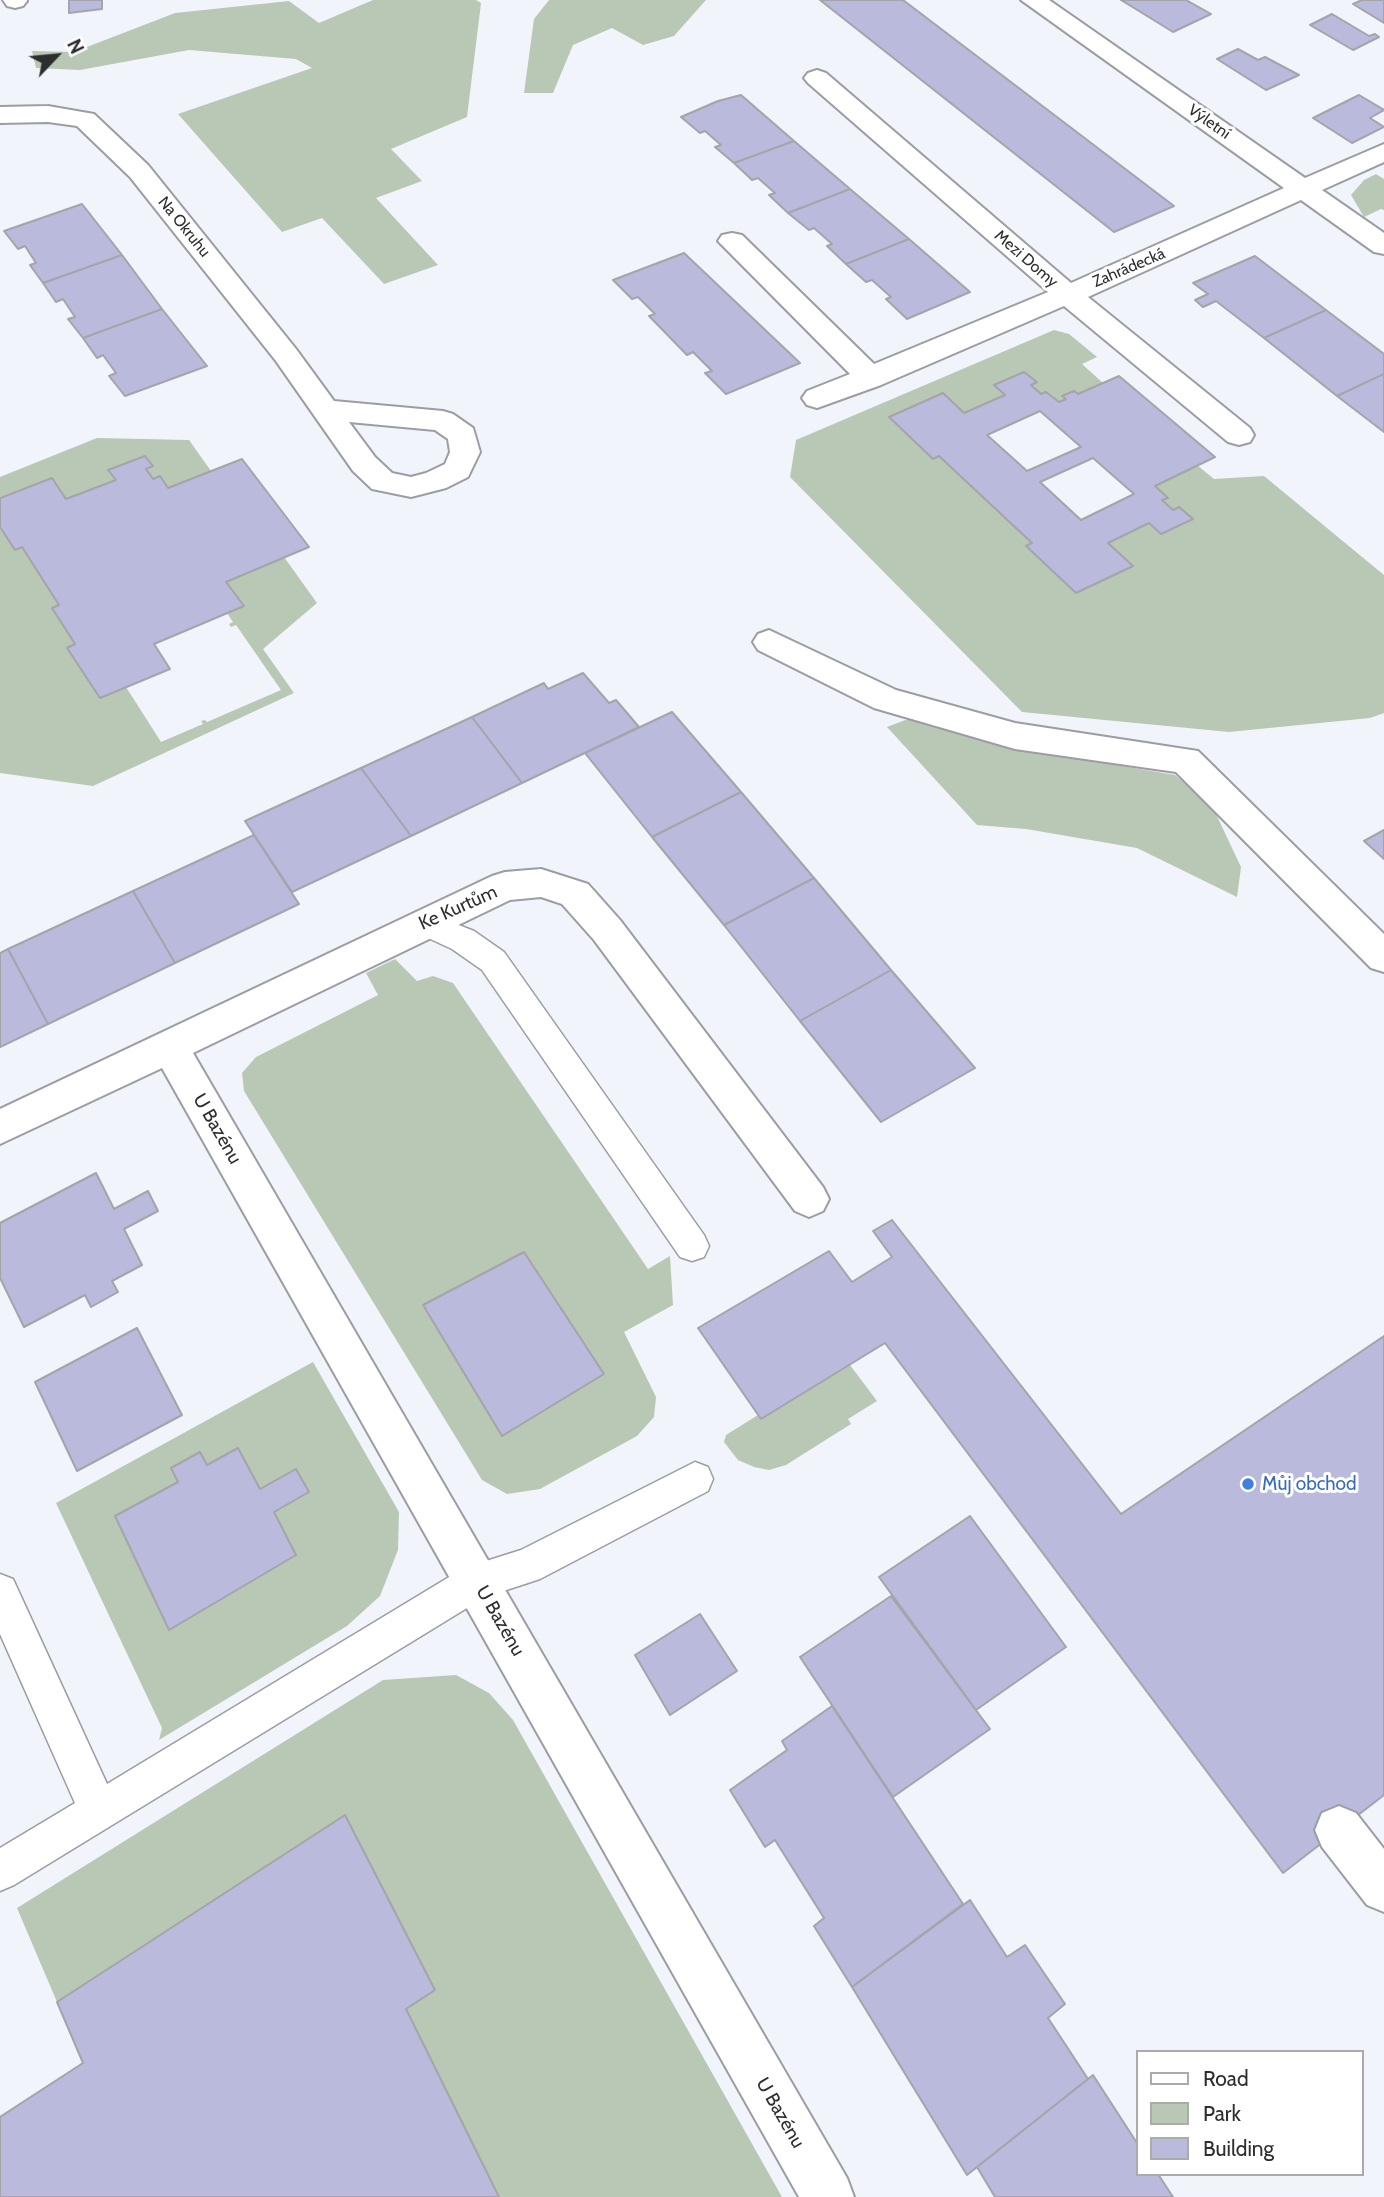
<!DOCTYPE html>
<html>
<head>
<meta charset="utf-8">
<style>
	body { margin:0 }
	#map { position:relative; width:1384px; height:2197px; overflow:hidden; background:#f2f4fb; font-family:Cabin,sans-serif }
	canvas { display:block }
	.legend { position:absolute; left:1136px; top:2050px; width:228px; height:126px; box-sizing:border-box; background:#fff; border:2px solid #ababac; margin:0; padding:9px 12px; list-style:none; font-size:21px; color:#2d2e30 }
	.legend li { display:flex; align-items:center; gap:14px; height:35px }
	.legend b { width:35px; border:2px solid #ababac }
	.north { position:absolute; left:21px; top:21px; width:70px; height:70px; -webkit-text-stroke:5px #fff; paint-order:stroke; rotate:64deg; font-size:19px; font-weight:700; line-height:28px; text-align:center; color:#2d2e30 }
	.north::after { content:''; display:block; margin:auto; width:24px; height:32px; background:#2d2e30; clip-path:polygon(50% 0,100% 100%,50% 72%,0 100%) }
</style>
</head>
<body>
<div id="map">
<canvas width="1384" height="2197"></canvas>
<ul class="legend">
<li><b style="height:9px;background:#fff"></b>Road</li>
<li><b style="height:19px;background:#b8c8b4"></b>Park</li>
<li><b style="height:19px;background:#b9badc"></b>Building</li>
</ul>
<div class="north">N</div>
</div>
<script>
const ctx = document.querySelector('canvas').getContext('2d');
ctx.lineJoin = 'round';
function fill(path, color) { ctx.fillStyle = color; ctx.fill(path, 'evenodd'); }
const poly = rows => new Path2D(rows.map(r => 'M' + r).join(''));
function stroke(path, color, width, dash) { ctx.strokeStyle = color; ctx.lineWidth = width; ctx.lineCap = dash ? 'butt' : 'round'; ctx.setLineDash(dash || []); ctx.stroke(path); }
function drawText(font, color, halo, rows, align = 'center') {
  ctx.font = font + ' Cabin,sans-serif'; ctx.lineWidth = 6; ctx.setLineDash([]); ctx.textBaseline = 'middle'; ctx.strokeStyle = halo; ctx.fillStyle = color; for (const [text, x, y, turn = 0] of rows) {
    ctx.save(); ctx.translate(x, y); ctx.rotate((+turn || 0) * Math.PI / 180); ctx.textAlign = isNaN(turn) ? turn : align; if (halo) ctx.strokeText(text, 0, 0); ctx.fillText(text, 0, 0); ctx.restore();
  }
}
const green = poly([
	[373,0,476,0,481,3,467,117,391,149,422,181,376,198,438,265,384,284,322,218,282,232,178,114,312,68,296,59,189,50,80,70,36,68,32,51,74,52,175,13,289,1,319,23],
	[549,0,706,0,674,36,643,45,612,28,573,45,553,93,524,93,534,19],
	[1376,174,1384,179,1384,210,1381,209,1364,217,1351,195,1364,180],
	[1054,330,1069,334,1097,357,1082,364,1103,383,1078,394,1073,391,1063,396,1066,399,1059,402,1046,392,1041,394,1031,385,1036,382,994,385,1005,395,964,413,943,393,889,417,933,459,939,456,1032,543,1026,547,1076,593,1132,566,1108,543,1149,523,1162,534,1192,520,1173,510,1162,500,1167,497,1155,486,1197,465,1214,479,1264,476,1384,575,1384,713,1370,718,1229,732,1022,712,790,477,796,440],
	[97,438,189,440,211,471,168,488,160,476,153,479,146,469,153,466,145,456,109,470,116,480,66,499,52,478,0,497,0,477],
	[0,527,15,549,22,547,59,605,53,609,75,644,67,648,100,698,126,687,161,742,203,724,201,721,205,720,207,722,281,690,236,625,231,627,229,624,233,622,227,613,244,606,226,582,284,557,317,603,263,649,294,693,93,786,0,773],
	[908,719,1017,748,1175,775,1204,799,1216,814,1241,867,1237,897,1137,848,1026,829,977,825,887,727],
	[395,959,417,981,433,976,453,983,648,1269,670,1256,673,1305,624,1332,656,1397,654,1417,637,1436,540,1489,507,1494,482,1480,244,1091,242,1073,256,1057,378,995,366,973],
	[524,1252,604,1374,502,1435,423,1306],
	[313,1362,399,1512,398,1550,380,1596,347,1626,159,1740,162,1728,56,1503],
	[238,1448,260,1489,296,1469,309,1492,274,1512,296,1555,169,1629,115,1517,178,1482,171,1468,200,1452,207,1465],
	[850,1365,877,1401,848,1419,851,1424,786,1465,769,1470,754,1467,738,1460,724,1442,726,1435,758,1415,762,1418],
	[456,1675,489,1693,513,1720,782,2197,499,2197,406,2009,435,1989,345,1816,57,2002,17,1908,383,1680]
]);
const building = poly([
	[69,0,102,0,102,9,69,13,69,0],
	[820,0,903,0,1174,206,1114,232,820,0],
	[1121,0,1186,0,1211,14,1173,32,1121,0],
	[1362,0,1384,0,1384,23,1353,4,1362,0],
	[1332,14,1369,36,1375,34,1379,37,1353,50,1310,25,1332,14],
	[1238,49,1258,60,1265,57,1299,75,1266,90,1217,59,1238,49],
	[741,95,794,141,734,163,715,147,721,145,705,131,700,133,681,117,718,101,741,95],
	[1359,95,1384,110,1370,118,1384,127,1352,143,1313,118,1359,95],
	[794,141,850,189,788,213,769,195,775,193,758,178,752,180,734,163,794,141],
	[850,189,909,239,846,264,827,246,832,244,814,228,809,230,788,213,850,189],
	[82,204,122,255,43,283,30,265,36,263,25,246,18,249,4,231,82,204],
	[909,239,970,292,907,319,886,299,891,297,872,280,866,282,846,264,909,239],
	[684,253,800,363,726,394,705,373,712,371,693,352,687,355,649,316,655,314,638,297,632,299,613,280,684,253],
	[122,255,162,309,83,338,68,319,75,317,63,299,56,302,43,283,122,255],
	[1255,256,1326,310,1264,338,1216,301,1203,307,1195,300,1208,294,1193,283,1255,256],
	[162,309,207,366,125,396,109,376,116,373,103,355,97,358,83,338,162,309],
	[1326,310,1384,354,1384,374,1337,396,1264,338,1326,310],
	[1024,372,1037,382,1031,385,1041,394,1046,392,1059,402,1066,399,1062,396,1074,391,1078,394,1119,376,1215,457,1155,486,1168,498,1162,500,1173,510,1179,507,1193,519,1161,534,1149,523,1108,543,1133,566,1076,593,1026,546,1032,543,939,456,933,459,889,417,943,393,964,413,1005,395,994,385,1024,372],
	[1040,411,1081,447,1027,471,987,435,1040,411],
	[1093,458,1134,494,1081,520,1040,482,1093,458],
	[1384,374,1384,432,1337,396,1384,374],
	[145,456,153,466,146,469,153,479,160,476,168,488,242,459,309,547,226,582,244,606,154,644,170,669,100,698,67,648,75,644,52,608,59,605,22,547,15,550,0,527,0,498,52,478,66,499,116,480,108,470,145,456],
	[583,673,609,703,616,700,639,727,522,783,472,717,544,683,548,689,583,673],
	[672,712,741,792,652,837,585,753,672,712],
	[472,717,522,783,411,836,361,768,472,717],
	[361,768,411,836,292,892,245,821,361,768],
	[741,792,814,878,724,925,652,837,741,792],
	[1384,830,1384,859,1364,841,1384,830],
	[254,835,299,904,175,963,133,891,254,835],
	[814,878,891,970,800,1021,724,925,814,878],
	[133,891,175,963,48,1024,8,949,133,891],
	[8,949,48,1024,0,1047,0,953,8,949],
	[891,970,975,1068,881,1122,800,1021,891,970],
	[96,1173,114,1209,148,1191,158,1211,124,1229,142,1265,112,1281,118,1292,91,1307,85,1295,24,1327,0,1278,0,1223,96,1173],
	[892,1220,1121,1514,1384,1336,1384,1795,1283,1873,885,1343,761,1419,698,1328,829,1251,852,1282,892,1257,873,1231,892,1220],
	[524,1252,604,1374,502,1436,423,1305,524,1252],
	[137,1328,182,1415,77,1471,35,1382,137,1328],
	[238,1448,260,1489,296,1469,309,1492,274,1512,296,1555,169,1630,115,1516,178,1482,171,1468,200,1452,207,1465,238,1448],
	[970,1516,1066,1647,976,1710,879,1577,970,1516],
	[891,1596,990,1729,893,1797,800,1657,891,1596],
	[700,1614,737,1671,670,1715,635,1655,700,1614],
	[832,1706,963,1904,852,1987,814,1926,824,1918,775,1840,765,1847,730,1790,787,1750,782,1741,832,1706],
	[345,1815,435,1990,406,2009,499,2197,0,2197,0,2117,83,2063,57,2002,345,1815],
	[970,1900,1007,1957,1025,1945,1065,2004,1048,2018,1088,2079,967,2175,852,1987,970,1900],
	[1093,2075,1137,2143,1137,2174,1158,2174,1173,2197,995,2197,977,2167,1093,2075]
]);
const service = poly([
	[423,911,474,931,504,952,704,1235,709,1246,704,1257,692,1261,680,1257,482,970,452,949,413,931,408,923,413,915,423,911],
	[695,1462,708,1467,713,1479,708,1491,540,1579,485,1597,14,1885,0,1891,0,1848,75,1803,0,1634,0,1574,13,1579,107,1784,464,1568,521,1550,695,1462]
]);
const pedestrian = poly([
	[769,630,896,690,1015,723,1198,751,1384,934,1384,972,1371,968,1176,772,1015,749,874,708,758,650,753,642,758,634,769,630]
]);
const minor = poly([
	[3,0,27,0,27,1,23,6,15,8,7,6,3,0],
	[1021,0,1049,0,1305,178,1384,144,1384,162,1322,190,1384,233,1384,254,1374,252,1301,200,1088,297,1250,428,1254,435,1250,442,1239,445,1228,442,1064,306,881,385,817,408,807,405,802,398,807,391,850,374,718,241,722,235,732,233,742,235,874,364,1048,292,808,83,804,78,808,73,817,70,826,73,1071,283,1284,188,1021,0],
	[48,106,94,114,148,165,296,349,334,401,443,411,453,414,473,428,480,452,468,477,446,488,411,497,372,489,353,471,276,361,130,177,77,126,48,122,0,123,0,107,48,106],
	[349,422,435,430,448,439,450,452,445,464,426,473,411,477,392,473,375,457,349,422],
	[541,869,588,884,620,920,823,1187,829,1199,823,1211,809,1217,795,1211,594,940,562,904,541,897,510,900,193,1053,847,2178,854,2197,799,2197,162,1068,0,1144,0,1109,492,876,505,872,541,869],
	[1339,1806,1356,1813,1384,1849,1384,1912,1367,1905,1322,1847,1315,1830,1322,1813,1339,1806]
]);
const markers = [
	[1248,1484,7,"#3f7fe0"]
];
const farStreetnames = [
	["Výletní",1209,122,35],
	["Na Okruhu",184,227,51],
	["Mezi Domy",1026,259,41],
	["Zahrádecká",1129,268,-23]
];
const streetNames = [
	["Ke Kurtům",458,908,-24],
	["U Bazénu",217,1129,60],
	["U Bazénu",500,1621,60],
	["U Bazénu",780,2113,60]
];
const shopNames = [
	["Můj obchod",1262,1484]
];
fill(green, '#b8c8b4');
fill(building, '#b9badc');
stroke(building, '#a4a4aa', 2);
stroke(service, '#9c9da3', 3);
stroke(pedestrian, '#9c9da3', 4);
stroke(minor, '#9c9da3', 4);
fill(service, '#fff');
fill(pedestrian, '#fff');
fill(minor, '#fff');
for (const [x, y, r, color] of markers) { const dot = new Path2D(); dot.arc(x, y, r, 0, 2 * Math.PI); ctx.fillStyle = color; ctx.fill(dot); stroke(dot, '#fff', 2.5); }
drawText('16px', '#2d2e30', '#fff', farStreetnames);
drawText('19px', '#2d2e30', '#fff', streetNames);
drawText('19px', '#366cbe', '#fff', shopNames, 'left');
</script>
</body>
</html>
